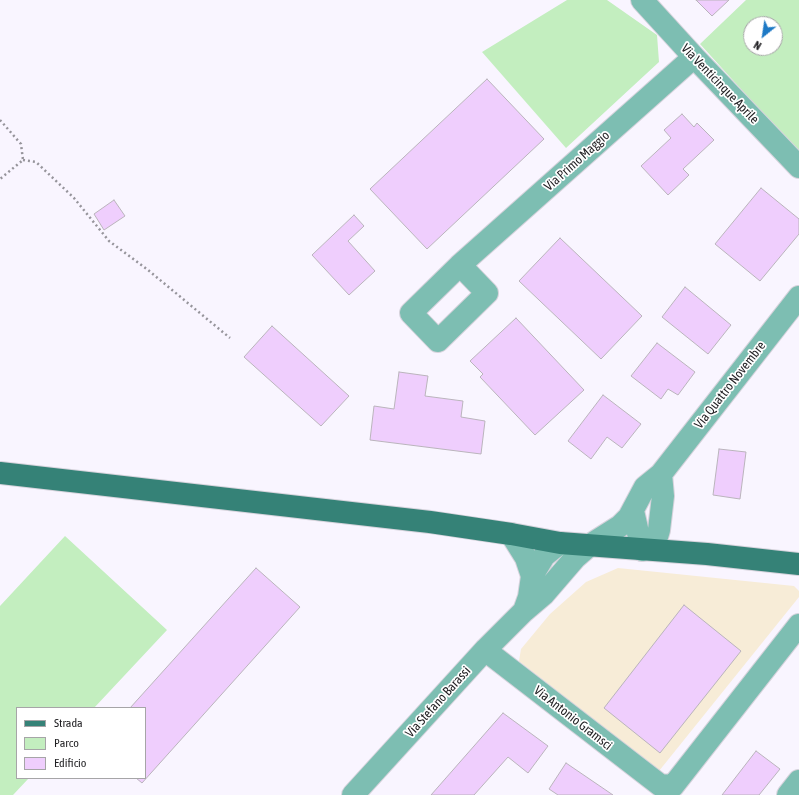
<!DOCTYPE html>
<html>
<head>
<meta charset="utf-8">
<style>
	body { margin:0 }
	#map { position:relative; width:799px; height:795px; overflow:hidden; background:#f9f5ff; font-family:"Asap Condensed",sans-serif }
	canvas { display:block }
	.legend { position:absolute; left:16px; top:707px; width:130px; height:72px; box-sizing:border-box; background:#fff; border:1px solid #a6a5a7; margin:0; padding:5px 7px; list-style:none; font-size:12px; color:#201f22 }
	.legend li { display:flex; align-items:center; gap:8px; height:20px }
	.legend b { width:20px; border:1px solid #a6a5a7 }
	.north { position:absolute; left:743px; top:16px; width:40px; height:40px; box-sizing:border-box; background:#fff; border:1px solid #a6a5a7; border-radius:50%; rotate:210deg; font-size:11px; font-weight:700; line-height:16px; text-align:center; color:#201f22 }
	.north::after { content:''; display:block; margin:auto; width:14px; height:18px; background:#1d79c5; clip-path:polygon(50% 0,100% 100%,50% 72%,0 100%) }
</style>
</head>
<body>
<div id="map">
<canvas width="799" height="795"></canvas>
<ul class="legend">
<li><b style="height:5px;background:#358277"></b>Strada</li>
<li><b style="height:11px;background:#c3eebf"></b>Parco</li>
<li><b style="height:11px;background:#efcefd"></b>Edificio</li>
</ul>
<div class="north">N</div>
</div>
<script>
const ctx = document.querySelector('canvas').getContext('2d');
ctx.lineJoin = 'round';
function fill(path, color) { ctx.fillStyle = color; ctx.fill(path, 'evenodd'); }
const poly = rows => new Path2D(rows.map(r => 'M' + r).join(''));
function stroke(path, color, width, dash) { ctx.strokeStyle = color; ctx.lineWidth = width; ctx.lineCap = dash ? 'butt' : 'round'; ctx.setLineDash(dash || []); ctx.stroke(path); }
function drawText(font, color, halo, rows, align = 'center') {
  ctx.font = font + ' "Asap Condensed",sans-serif'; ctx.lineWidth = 3.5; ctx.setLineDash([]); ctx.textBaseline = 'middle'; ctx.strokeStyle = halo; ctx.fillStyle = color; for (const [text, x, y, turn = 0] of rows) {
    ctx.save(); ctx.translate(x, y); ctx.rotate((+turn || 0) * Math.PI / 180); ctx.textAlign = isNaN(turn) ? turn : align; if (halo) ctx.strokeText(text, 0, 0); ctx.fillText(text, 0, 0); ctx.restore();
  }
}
const commercial = poly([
	[618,568,794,586,799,591,799,597,659,771,519,661,521,649,550,614,586,582]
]);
const green = poly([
	[567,0,607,0,657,35,659,62,566,148,482,52],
	[746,0,799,0,799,153,700,44],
	[751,24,775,24,775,48,751,48],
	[65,536,167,630,94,708,17,708,17,778,29,778,13,795,0,795,0,606]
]);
const building = poly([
	[696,0,729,0,712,16,696,0],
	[487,79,544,139,427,249,370,189,487,79],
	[682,114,694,127,697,123,714,140,683,169,689,175,668,195,641,166,671,138,664,130,682,114],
	[761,188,799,219,799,234,760,281,715,244,761,188],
	[114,200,125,216,104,230,94,214,114,200],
	[354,215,364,226,348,241,375,271,349,295,312,255,354,215],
	[560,238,642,316,601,359,519,281,560,238],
	[685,287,731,325,708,354,662,317,685,287],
	[516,318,584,390,535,435,480,377,483,374,470,361,516,318],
	[272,326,349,396,321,426,244,357,272,326],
	[657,343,695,372,678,395,668,389,661,399,631,376,657,343],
	[399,372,428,376,425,396,463,401,461,417,485,421,481,454,370,440,374,406,394,409,399,372],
	[603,395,641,424,622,448,607,437,591,459,568,441,603,395],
	[719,449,746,452,740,499,713,495,719,449],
	[256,568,300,607,142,783,136,778,145,778,145,708,130,708,256,568],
	[684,605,741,651,660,753,604,708,684,605],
	[503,713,548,746,528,773,508,757,474,795,431,795,503,713],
	[756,751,780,769,759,795,722,795,756,751],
	[566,763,613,795,558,795,549,789,566,763]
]);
const path = poly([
	[0,120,21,144,23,160,0,179],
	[23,160,36,162,74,198,109,241,148,270,230,338]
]);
const minor = poly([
	[642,0,694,57,799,167],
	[460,265,487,293,438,341,411,313,460,265,694,57],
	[633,511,642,550,656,540,659,530,663,496,661,474],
	[511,534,526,558,532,576],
	[524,611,529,597,532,576,544,556,560,543],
	[485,650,660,785,673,786,799,625],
	[353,795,485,650,524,611,544,594,575,558,590,545,620,526,629,517,645,487,661,474,799,297],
	[788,795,799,781]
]);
const major = poly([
	[0,473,430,522,511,534,560,543,707,554,799,564]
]);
const streetNames = [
	["Via Venticinque Aprile",720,84,46],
	["Via Primo Maggio",577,161,-42],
	["Via Quattro Novembre",730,385,-52],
	["Via Stefano Barassi",438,702,-48],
	["Via Antonio Gramsci",573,718,38]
];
fill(commercial, '#f7ecd7');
fill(green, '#c3eebf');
fill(building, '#efcefd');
stroke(building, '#bab4bc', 1);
stroke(minor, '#d6d3dc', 24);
stroke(major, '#d6d3dc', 24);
stroke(path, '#96949b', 2.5, [2, 3]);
stroke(minor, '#7dbeb2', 22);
stroke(major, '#358277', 22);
drawText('13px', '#201f22', '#fff', streetNames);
</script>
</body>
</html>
